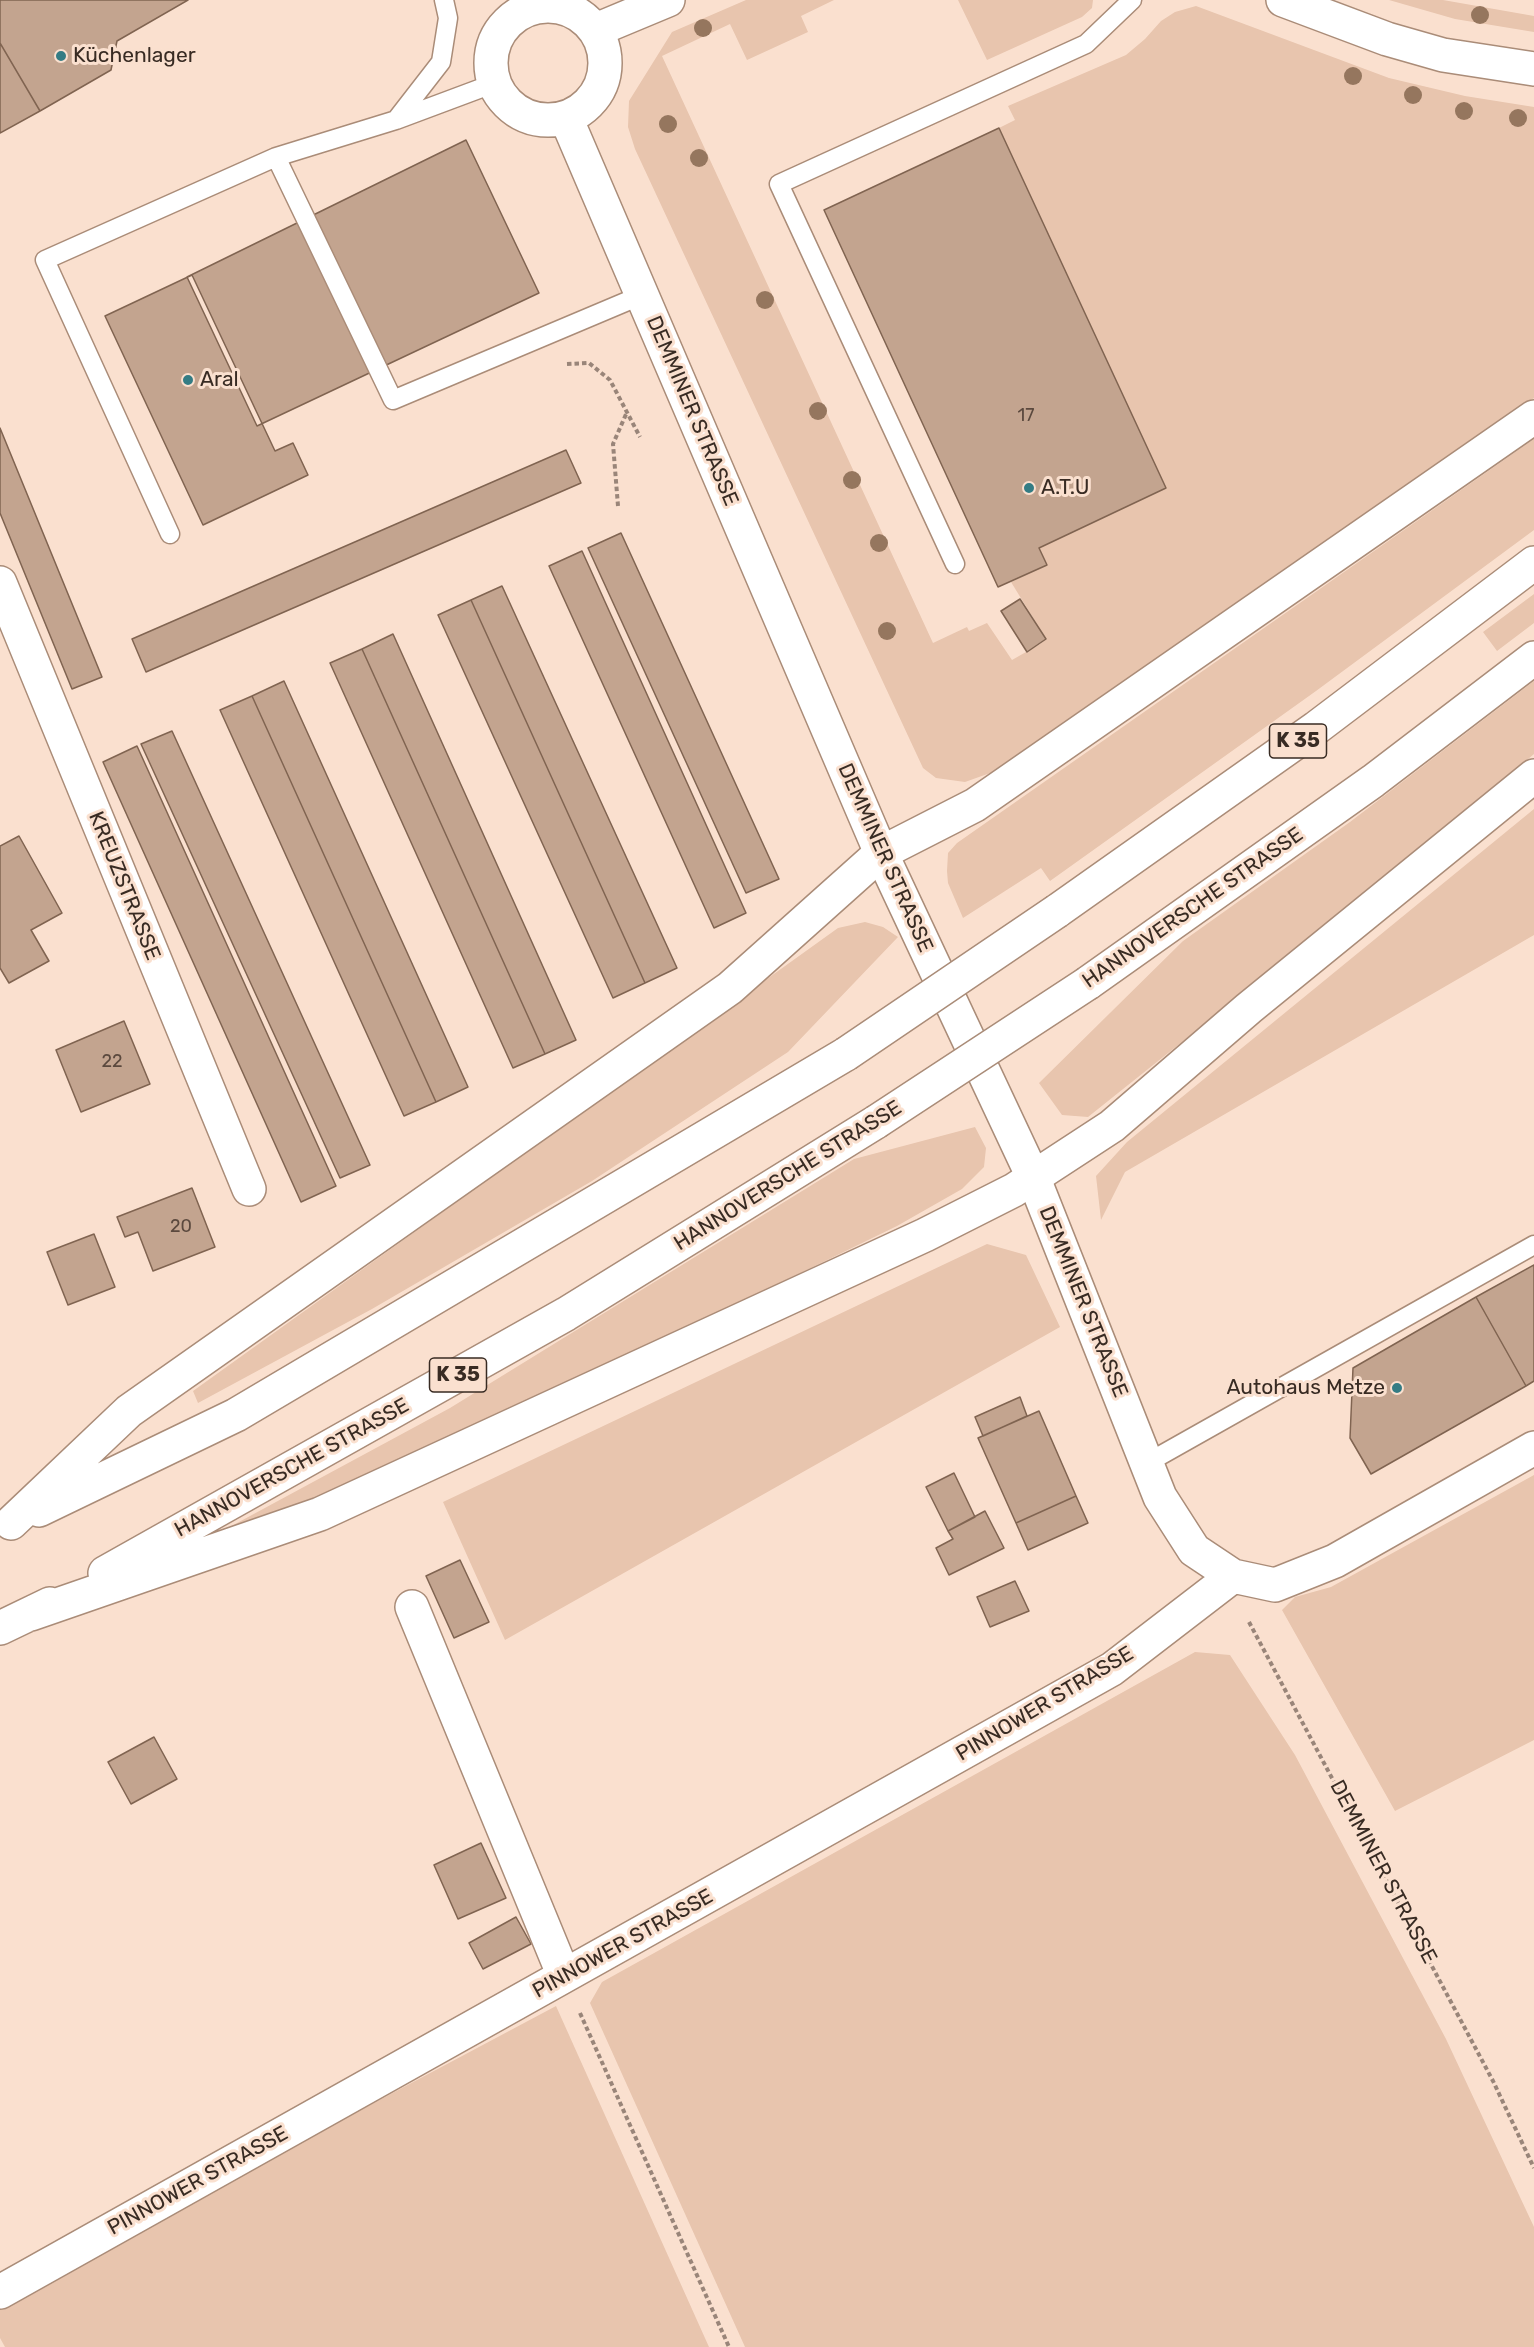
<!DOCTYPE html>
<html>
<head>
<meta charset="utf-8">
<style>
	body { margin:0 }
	canvas { display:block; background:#fae0cf }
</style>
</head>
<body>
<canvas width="1534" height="2347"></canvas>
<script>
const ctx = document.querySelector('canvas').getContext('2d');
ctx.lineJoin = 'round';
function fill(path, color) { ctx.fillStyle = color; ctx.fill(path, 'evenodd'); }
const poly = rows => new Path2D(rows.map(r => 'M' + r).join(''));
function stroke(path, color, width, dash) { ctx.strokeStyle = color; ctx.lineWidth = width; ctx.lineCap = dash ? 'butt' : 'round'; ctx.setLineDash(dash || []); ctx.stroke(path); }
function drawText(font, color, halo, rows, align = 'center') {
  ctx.font = font + ' Rubik,sans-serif'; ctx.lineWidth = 6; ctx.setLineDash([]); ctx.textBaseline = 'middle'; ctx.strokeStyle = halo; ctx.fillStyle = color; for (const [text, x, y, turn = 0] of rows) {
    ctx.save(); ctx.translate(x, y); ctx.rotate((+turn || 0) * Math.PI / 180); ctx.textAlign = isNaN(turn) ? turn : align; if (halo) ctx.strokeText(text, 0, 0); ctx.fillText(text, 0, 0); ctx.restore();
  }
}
const green = poly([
	[746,0,834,0,801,16,808,32,747,60,730,24,662,56,933,643,967,627,969,631,987,623,1012,660,1040,644,1046,639,1011,582,1046,565,1039,548,1166,488,999,128,1015,120,1008,106,1126,55,1145,39,1161,21,1175,12,1196,6,1389,78,1465,96,1534,107,1534,398,993,772,965,782,936,778,923,768,635,149,628,127,629,101,672,32],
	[958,0,1093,0,1092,8,1082,17,987,60],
	[1389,0,1443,0,1534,16,1534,32,1455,19],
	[1534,439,1534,530,1316,691,1050,881,1041,868,963,918,948,883,947,871,948,853,957,843],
	[1534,594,1534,623,1497,651,1483,632],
	[1534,681,1534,754,1521,765,1520,772,1088,1117,1062,1115,1039,1083,1183,941,1350,822],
	[1534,809,1534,935,1125,1172,1101,1220,1096,1176,1127,1142],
	[865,922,883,927,898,937,788,1052,592,1181,372,1309,198,1403,193,1391,838,928],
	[975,1127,986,1148,984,1167,962,1189,897,1226,706,1319,216,1546,213,1536,450,1408,854,1159],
	[987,1244,1026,1255,1060,1327,505,1640,443,1502],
	[1534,1475,1534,1740,1395,1811,1282,1610,1295,1597,1331,1587],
	[1195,1652,1230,1655,1295,1755,1446,2039,1534,2227,1534,2347,745,2347,590,2003,602,1982],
	[556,2006,709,2347,5,2347,0,2338,0,2302]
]);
const building = poly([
	[0,0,188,0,117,41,111,70,40,111,0,43,0,0],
	[0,43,40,111,0,133,0,43],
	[999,128,1166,488,1039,548,1047,565,998,587,824,210,999,128],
	[466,140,539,293,257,426,187,277,466,140],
	[192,275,275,451,293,443,308,475,203,525,105,316,192,275],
	[0,428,102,677,72,689,0,513,0,428],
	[566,450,581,483,146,672,132,639,566,450],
	[621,533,779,879,746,893,588,548,621,533],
	[582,551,746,913,714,928,549,566,582,551],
	[502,586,677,968,645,983,471,600,502,586],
	[1020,599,1046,639,1027,652,1001,611,1020,599],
	[471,600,645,983,613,998,438,615,471,600],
	[393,634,576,1040,545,1054,362,649,393,634],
	[362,649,545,1054,513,1068,330,663,362,649],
	[284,681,468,1087,436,1102,252,696,284,681],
	[252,696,436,1102,404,1116,220,710,252,696],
	[172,731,370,1165,340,1178,141,744,172,731],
	[137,746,336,1186,301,1202,103,762,137,746],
	[19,836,62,913,31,930,49,961,9,983,0,968,0,846,19,836],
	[124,1021,150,1084,81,1112,56,1050,124,1021],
	[192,1188,215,1247,153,1271,138,1232,125,1237,117,1217,192,1188],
	[94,1234,115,1287,68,1305,47,1252,94,1234],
	[1534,1265,1534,1381,1526,1386,1476,1297,1534,1265],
	[1476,1297,1526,1386,1371,1474,1350,1438,1353,1368,1476,1297],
	[1020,1397,1027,1416,983,1436,975,1417,1020,1397],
	[1039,1411,1076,1496,1016,1523,978,1438,1039,1411],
	[954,1473,975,1517,948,1531,926,1487,954,1473],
	[1076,1496,1088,1523,1028,1550,1016,1523,1076,1496],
	[985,1511,1004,1548,949,1575,936,1548,953,1539,948,1531,985,1511],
	[460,1560,489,1622,454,1638,426,1576,460,1560],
	[1015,1581,1029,1611,990,1627,977,1597,1015,1581],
	[154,1737,177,1779,131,1804,108,1762,154,1737],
	[481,1843,506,1898,458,1919,434,1865,481,1843],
	[516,1917,531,1944,483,1969,469,1943,516,1917]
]);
const path = poly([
	[567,364,589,363,610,380,640,437],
	[618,506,613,444,627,412],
	[1249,1622,1493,2081,1534,2168],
	[580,2013,729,2347]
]);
const service = poly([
	[396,120,441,62,448,18,444,0],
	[276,157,393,400,642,295],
	[170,534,45,260,276,157,396,120,495,83],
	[955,564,779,184,1086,44,1132,0],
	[1147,1463,1534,1245]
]);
const minor = poly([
	[1283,0,1387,39,1443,55,1534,69],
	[596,30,668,0],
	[0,583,249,1189],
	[1034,1179,1160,1497,1194,1550,1233,1576,1275,1585,1335,1561,1534,1448],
	[412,1607,564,1976],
	[0,2292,1112,1669,1233,1576]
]);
const secondary = poly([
	'491 63a57 57 0 1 1 114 0a57 57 0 1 1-114 0Z',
	[566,118,881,853,1034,1179]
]);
const trunk = poly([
	[1057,911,1316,728,1534,563],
	[1088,983,1373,781,1534,658],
	[39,1510,236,1415,846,1054],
	[11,1523,129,1411,730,988,881,853,975,805,1534,417],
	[105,1573,566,1314,876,1122],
	[31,1614,320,1514,925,1235,1014,1190,1112,1126,1249,1008,1534,776],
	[0,1628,50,1604]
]);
const trunkBridge = poly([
	[846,1054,1057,911],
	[876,1122,1088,983]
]);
const trees = [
	[1480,15],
	[703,28],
	[1353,76],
	[1413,95],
	[1464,111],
	[1518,118],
	[668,124],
	[699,158],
	[765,300],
	[818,411],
	[852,480],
	[879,543],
	[887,631]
];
const markers = [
	[61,56,6,"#347c84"],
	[188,380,6,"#347c84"],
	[1029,488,6,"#347c84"],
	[1397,1388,6,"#347c84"]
];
const numberNames = [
	["17",1026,416],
	["22",112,1062],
	["20",181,1227]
];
const shields = [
	[1298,741,57],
	[458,1375,57]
];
const shieldNames = [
	["K 35",1298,741],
	["K 35",458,1375]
];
const poiNames = [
	["Küchenlager",73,56],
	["Aral",200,380],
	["A.T.U",1041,488],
	["Autohaus Metze",1385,1388,"right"]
];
const streetNames = [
	["DEMMINER STRASSE",692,411,67],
	["DEMMINER STRASSE",885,858,66],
	["KREUZSTRASSE",124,886,68],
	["HANNOVERSCHE STRASSE",1193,908,-35],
	["HANNOVERSCHE STRASSE",788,1176,-32],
	["DEMMINER STRASSE",1083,1302,68],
	["HANNOVERSCHE STRASSE",292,1468,-29],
	["PINNOWER STRASSE",1045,1704,-31],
	["DEMMINER STRASSE",1383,1872,62],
	["PINNOWER STRASSE",623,1944,-29],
	["PINNOWER STRASSE",198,2181,-29]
];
fill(green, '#e8c5ae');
fill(building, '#c3a48f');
stroke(building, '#806451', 1.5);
stroke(service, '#aa8c78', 21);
stroke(minor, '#aa8c78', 36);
stroke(secondary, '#aa8c78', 36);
stroke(trunk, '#aa8c78', 36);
stroke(path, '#998579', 4, [4.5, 3]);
stroke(service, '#fff', 18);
stroke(minor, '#fff', 33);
stroke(secondary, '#fff', 33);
stroke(trunk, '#fff', 33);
stroke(trunkBridge, '#aa8c78', 36, []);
stroke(trunkBridge, '#fff', 33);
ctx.fillStyle = '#95765e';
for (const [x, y] of trees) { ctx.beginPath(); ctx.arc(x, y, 9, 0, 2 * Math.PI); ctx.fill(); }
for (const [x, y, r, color] of markers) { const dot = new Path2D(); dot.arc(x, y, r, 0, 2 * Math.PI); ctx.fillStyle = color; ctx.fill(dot); stroke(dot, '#fae0cf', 2); }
drawText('18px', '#5b493e', null, numberNames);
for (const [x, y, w] of shields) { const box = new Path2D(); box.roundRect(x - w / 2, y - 17, w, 34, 4.5); ctx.fillStyle = '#fae0cf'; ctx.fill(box); stroke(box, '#382b23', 1.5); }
drawText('bold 20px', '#382b23', null, shieldNames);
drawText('21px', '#382b23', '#fae0cf', poiNames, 'left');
drawText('21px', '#382b23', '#fae0cf', streetNames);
</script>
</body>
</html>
